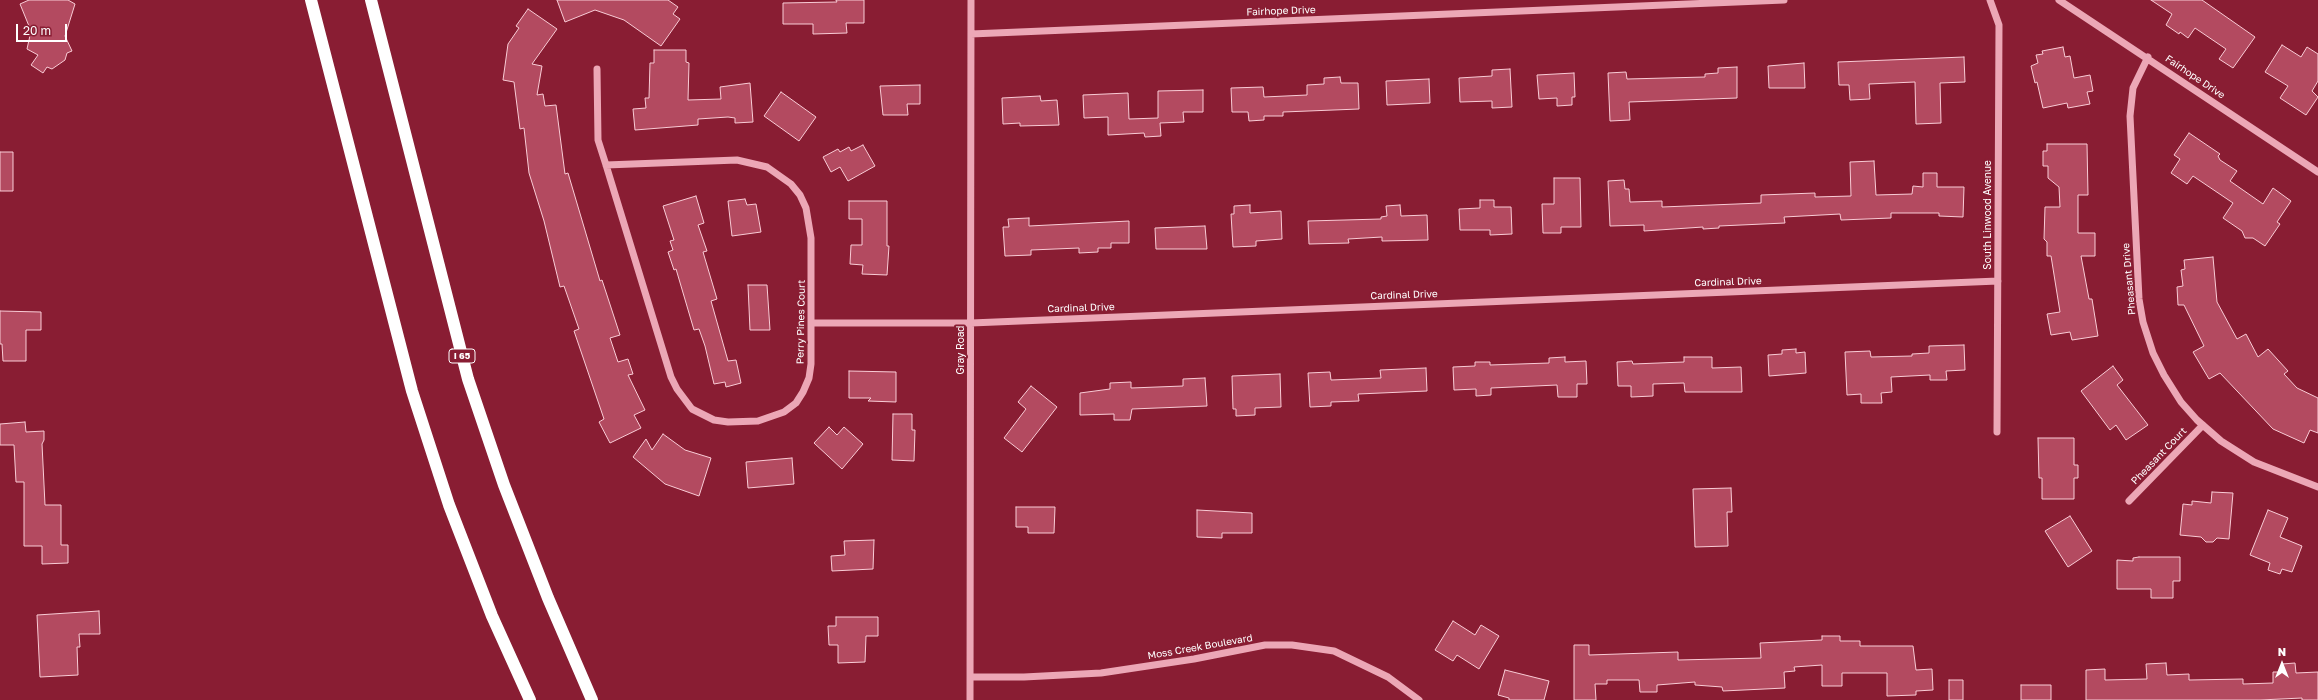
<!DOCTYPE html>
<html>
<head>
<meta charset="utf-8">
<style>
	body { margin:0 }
	#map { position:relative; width:2318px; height:700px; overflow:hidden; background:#891d33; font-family:"Golos Text",sans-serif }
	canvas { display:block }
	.north { position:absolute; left:2262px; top:644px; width:40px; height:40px; -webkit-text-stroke:3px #891d33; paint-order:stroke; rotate:0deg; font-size:11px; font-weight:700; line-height:16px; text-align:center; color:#fff }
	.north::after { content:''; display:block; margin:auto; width:14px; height:18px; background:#fff; clip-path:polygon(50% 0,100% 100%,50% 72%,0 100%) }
	.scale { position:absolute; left:16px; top:24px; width:51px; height:18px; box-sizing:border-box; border:2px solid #fff; border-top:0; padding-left:5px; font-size:12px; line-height:14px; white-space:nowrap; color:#fff; -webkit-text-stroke:3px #891d33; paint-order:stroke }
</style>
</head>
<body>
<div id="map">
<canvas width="2318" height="700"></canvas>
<div class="north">N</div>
<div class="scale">20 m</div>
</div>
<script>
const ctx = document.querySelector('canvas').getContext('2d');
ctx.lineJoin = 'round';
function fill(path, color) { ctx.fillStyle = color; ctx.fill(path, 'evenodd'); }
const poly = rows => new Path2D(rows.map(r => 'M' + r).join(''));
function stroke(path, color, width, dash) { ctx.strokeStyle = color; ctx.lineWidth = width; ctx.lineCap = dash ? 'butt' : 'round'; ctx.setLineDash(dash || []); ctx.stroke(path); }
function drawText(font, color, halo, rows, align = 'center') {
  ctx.font = font + ' "Golos Text",sans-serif'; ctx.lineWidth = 4; ctx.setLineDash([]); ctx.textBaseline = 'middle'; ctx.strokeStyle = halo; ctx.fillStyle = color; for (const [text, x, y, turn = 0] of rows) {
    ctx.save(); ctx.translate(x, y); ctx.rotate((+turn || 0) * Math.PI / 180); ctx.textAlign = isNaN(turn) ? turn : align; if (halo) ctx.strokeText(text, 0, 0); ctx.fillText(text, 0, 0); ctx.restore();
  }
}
const building = poly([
	[29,0,68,0,75,4,65,36,72,51,67,53,65,60,52,69,47,67,43,73,31,65,38,55,27,49,31,31,20,4,29,0],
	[557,0,668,0,678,7,673,14,680,19,661,46,624,20,595,10,565,22,557,0],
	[836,0,864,0,864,23,846,23,847,33,813,34,813,24,783,24,783,3,837,2,836,0],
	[2151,0,2202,0,2255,37,2233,68,2219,59,2226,49,2195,28,2188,38,2180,32,2179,34,2166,25,2172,14,2151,0],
	[528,9,557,29,532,64,542,66,537,95,543,94,545,106,556,105,565,174,568,173,600,281,602,280,620,335,610,338,618,362,628,359,633,374,628,375,645,410,634,415,641,428,610,443,599,422,604,419,574,331,579,329,564,286,560,287,544,221,529,173,524,128,520,129,514,82,503,80,508,44,519,28,516,26,528,9],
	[2282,45,2301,57,2307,47,2318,54,2318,81,2312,91,2318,97,2306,115,2280,98,2288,86,2265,72,2282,45],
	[2063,47,2065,57,2070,56,2074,78,2090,75,2093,91,2087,92,2090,104,2068,108,2067,103,2043,108,2037,82,2035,83,2031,66,2038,63,2036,55,2043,54,2042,51,2063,47],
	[654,50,686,50,686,62,689,63,688,100,721,99,720,87,750,83,753,122,735,123,735,118,728,117,698,119,698,125,635,130,633,109,646,108,645,98,649,98,650,63,654,63,654,50],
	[1964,57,1965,82,1940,83,1941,123,1916,124,1915,82,1869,84,1870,99,1850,100,1849,85,1839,85,1838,62,1964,57],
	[1804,63,1805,88,1769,88,1768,66,1804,63],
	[1737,67,1737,98,1629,102,1630,120,1610,121,1608,73,1626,72,1627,79,1705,77,1705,74,1718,73,1718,68,1737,67],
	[1510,69,1512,107,1492,108,1492,101,1460,102,1459,78,1492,76,1492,70,1510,69],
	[1574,73,1575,97,1572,97,1572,105,1557,106,1557,98,1539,99,1537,75,1574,73],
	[1340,77,1341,83,1358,83,1359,109,1283,112,1283,116,1264,116,1264,120,1249,121,1248,112,1232,112,1231,88,1263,87,1264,97,1307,95,1307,85,1324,84,1324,78,1340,77],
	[1429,79,1430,103,1387,105,1386,81,1429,79],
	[920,85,920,104,907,104,908,115,883,115,880,86,920,85],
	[1203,90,1203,112,1183,112,1184,122,1160,123,1161,136,1145,137,1144,133,1108,135,1108,117,1084,118,1083,95,1128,93,1129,119,1158,118,1158,91,1203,90],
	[781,92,816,117,799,141,764,116,781,92],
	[1040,96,1041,101,1057,100,1059,125,1020,126,1020,123,1003,124,1002,98,1040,96],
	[2189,133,2220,154,2218,156,2220,160,2237,171,2230,181,2263,204,2273,188,2291,201,2277,222,2280,224,2265,246,2253,238,2245,238,2242,231,2223,218,2233,203,2193,176,2187,184,2171,173,2180,159,2174,155,2189,133],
	[2047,144,2087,144,2088,195,2078,195,2078,233,2095,233,2095,256,2081,256,2089,299,2092,299,2098,336,2072,340,2070,332,2051,335,2047,314,2060,312,2051,256,2047,256,2047,242,2044,239,2045,207,2060,207,2059,187,2048,178,2048,166,2043,166,2043,151,2047,151,2047,144],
	[863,145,875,166,848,181,840,167,831,172,823,157,838,149,840,152,849,147,851,151,863,145],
	[0,152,13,152,13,191,0,191,0,152],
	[1874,161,1876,195,1912,194,1913,186,1923,187,1923,173,1937,173,1937,187,1964,187,1963,217,1939,216,1939,213,1891,213,1891,218,1841,220,1840,214,1784,217,1785,223,1719,226,1719,228,1703,229,1703,227,1644,231,1644,225,1610,226,1608,181,1624,180,1625,189,1629,189,1630,202,1662,201,1662,207,1761,203,1761,195,1815,193,1815,197,1851,196,1850,162,1874,161],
	[1554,178,1580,178,1581,227,1561,227,1561,233,1543,233,1542,204,1554,204,1554,178],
	[696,196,704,223,698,225,707,251,703,252,717,299,711,301,728,361,736,360,741,383,726,387,725,382,714,384,705,346,699,329,694,330,676,269,674,270,668,252,673,250,670,241,674,240,663,206,696,196],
	[745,199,747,205,756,204,761,232,732,236,728,201,745,199],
	[1480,200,1494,200,1494,207,1511,207,1512,234,1490,235,1490,230,1460,230,1459,209,1480,208,1480,200],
	[849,201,887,201,887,246,889,246,887,275,862,274,863,265,850,264,851,245,862,245,862,219,849,219,849,201],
	[1250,205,1250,213,1281,211,1282,239,1256,241,1256,246,1233,247,1231,214,1234,214,1234,206,1250,205],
	[1400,205,1401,216,1427,215,1428,240,1382,241,1382,237,1348,239,1349,243,1309,244,1308,221,1381,219,1381,217,1387,216,1386,206,1400,205],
	[1029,218,1029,226,1129,221,1129,243,1111,243,1111,248,1098,248,1098,252,1079,253,1079,248,1031,250,1031,255,1005,256,1003,227,1009,227,1008,219,1029,218],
	[1205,226,1207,249,1156,249,1155,228,1205,226],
	[2213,257,2217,302,2237,339,2246,334,2258,357,2268,349,2288,371,2284,374,2297,388,2318,398,2318,433,2310,430,2304,443,2273,429,2220,373,2209,379,2193,352,2204,346,2184,305,2178,305,2177,287,2183,286,2181,270,2185,269,2184,260,2213,257],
	[748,285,767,285,770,330,750,330,748,285],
	[0,311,41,312,41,330,26,330,26,361,3,361,2,344,0,344,0,311],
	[1964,345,1965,370,1946,371,1947,380,1930,380,1930,375,1891,377,1892,392,1881,393,1882,403,1861,403,1861,394,1847,395,1845,352,1870,351,1871,357,1912,356,1912,354,1929,353,1929,346,1964,345],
	[1796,349,1796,353,1805,352,1806,373,1769,376,1768,355,1782,354,1782,350,1796,349],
	[1565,357,1565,362,1586,361,1587,384,1577,384,1577,397,1558,397,1557,385,1491,388,1491,395,1476,396,1476,389,1454,390,1453,367,1475,366,1475,362,1490,362,1490,365,1549,363,1549,358,1565,357],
	[1684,357,1712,357,1712,368,1741,367,1742,392,1685,392,1684,383,1653,384,1653,396,1631,397,1631,386,1618,386,1617,362,1632,361,1633,364,1684,362,1684,357],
	[2113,366,2123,380,2117,385,2148,425,2126,440,2116,425,2110,430,2081,391,2113,366],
	[1426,368,1427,391,1358,394,1359,401,1331,402,1331,406,1310,407,1308,373,1330,372,1331,380,1381,378,1380,370,1426,368],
	[849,371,896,372,896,402,868,401,871,398,849,398,849,371],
	[1280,374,1281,407,1255,408,1255,415,1236,416,1236,409,1233,409,1232,376,1280,374],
	[1205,378,1207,406,1132,409,1130,420,1114,420,1114,414,1080,415,1080,393,1110,389,1110,383,1131,382,1131,388,1183,386,1183,379,1205,378],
	[1031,386,1057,407,1022,452,1004,438,1026,409,1018,402,1031,386],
	[893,414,912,414,912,430,915,430,914,461,892,460,893,414],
	[25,422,26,432,44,431,44,440,42,444,45,505,61,505,61,545,68,545,68,563,42,564,42,546,24,546,24,482,16,482,14,445,0,445,0,424,25,422],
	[829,427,837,435,844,427,863,444,842,469,814,443,829,427],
	[663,434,685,450,711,458,699,496,665,484,633,457,646,439,652,450,663,434],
	[2038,438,2074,438,2074,465,2078,465,2078,478,2074,478,2074,499,2042,499,2042,478,2039,478,2038,438],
	[792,458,794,484,748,488,746,462,792,458],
	[1731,488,1732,512,1727,512,1728,546,1695,547,1693,489,1731,488],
	[2212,492,2233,493,2229,539,2217,538,2213,542,2206,542,2201,537,2180,535,2183,504,2192,505,2192,501,2211,503,2212,492],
	[1016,507,1055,507,1054,533,1028,533,1028,527,1016,527,1016,507],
	[1197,510,1252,513,1252,533,1222,533,1222,538,1197,537,1197,510],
	[2268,510,2288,518,2280,537,2302,546,2292,572,2282,569,2280,574,2268,570,2270,563,2250,555,2268,510],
	[2070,516,2092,551,2068,567,2045,531,2070,516],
	[874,540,873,569,832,571,831,556,845,555,844,541,874,540],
	[2139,557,2180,557,2180,581,2173,581,2173,598,2151,598,2151,589,2117,589,2117,560,2133,561,2133,558,2139,557],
	[99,611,100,634,79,634,80,647,77,647,78,675,40,677,37,615,99,611],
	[836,617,878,617,878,636,866,636,865,662,838,663,838,645,829,645,828,626,836,626,836,617],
	[1453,621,1475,635,1481,625,1499,636,1479,669,1457,655,1453,661,1435,650,1453,621],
	[1822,636,1840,636,1840,641,1860,641,1860,646,1913,646,1916,670,1932,669,1933,690,1916,691,1916,695,1887,696,1887,673,1842,673,1842,686,1822,686,1822,665,1794,667,1795,671,1784,672,1785,688,1723,691,1722,687,1695,685,1695,682,1657,685,1657,692,1640,692,1639,680,1607,680,1607,684,1595,684,1596,700,1574,700,1574,645,1589,645,1589,655,1678,652,1678,660,1761,658,1760,643,1822,640,1822,636],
	[2166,663,2167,675,2189,674,2189,680,2243,679,2243,684,2273,683,2273,672,2282,672,2282,664,2295,663,2296,673,2318,672,2318,700,2302,700,2302,698,2260,700,2086,700,2086,670,2105,669,2105,680,2147,679,2146,664,2166,663],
	[1505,670,1549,681,1544,700,1509,700,1509,698,1498,695,1505,670],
	[1949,680,1963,680,1963,700,1949,700,1949,680],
	[2021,685,2051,685,2051,700,2021,700,2021,685]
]);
const minor = poly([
	[1990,0,1999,25,1997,432],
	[2059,0,2318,172],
	[971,34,1784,0],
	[2148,57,2133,88,2130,116,2139,299,2143,322,2153,353,2164,375,2181,402,2197,420,2221,441,2254,462,2318,487],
	[597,69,598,140,606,165,671,377,677,389,692,409,714,420,728,422,758,421,784,412,796,403,803,392,809,378,811,364,811,238,806,208,800,195,791,184,767,167,737,160,606,165],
	[811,323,971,323,1998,281],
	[2129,501,2203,425],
	[970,677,1024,677,1101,673,1194,659,1265,645,1292,645,1334,651,1388,677,1419,700],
	[970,700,971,0]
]);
const highway = poly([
	[311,0,412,391,449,505,492,616,530,700],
	[371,0,468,379,504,485,548,598,592,700]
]);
const shields = [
	[462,356,26]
];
const shieldNames = [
	["I 65",462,356]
];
const streetNames = [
	["Fairhope Drive",1281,11,-2],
	["Fairhope Drive",2195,77,34],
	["South Linwood Avenue",1988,215,-90],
	["Pheasant Drive",2129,279,-95],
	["Cardinal Drive",1728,282,-2],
	["Cardinal Drive",1404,295,-2],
	["Cardinal Drive",1081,308,-2],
	["Perry Pines Court",801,322,-89],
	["Gray Road",961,350,-90],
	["Pheasant Court",2159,456,-46],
	["Moss Creek Boulevard",1200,647,-10]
];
fill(building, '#b34a60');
stroke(building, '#f9ccd6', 1);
stroke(minor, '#eca7b6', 7);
stroke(highway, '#fff', 12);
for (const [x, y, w] of shields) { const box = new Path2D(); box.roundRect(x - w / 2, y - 7, w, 14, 3); ctx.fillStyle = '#891d33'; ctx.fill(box); stroke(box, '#fff', 1); }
drawText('bold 9px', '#fff', null, shieldNames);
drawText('10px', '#fff', '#891d33', streetNames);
</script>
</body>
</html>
